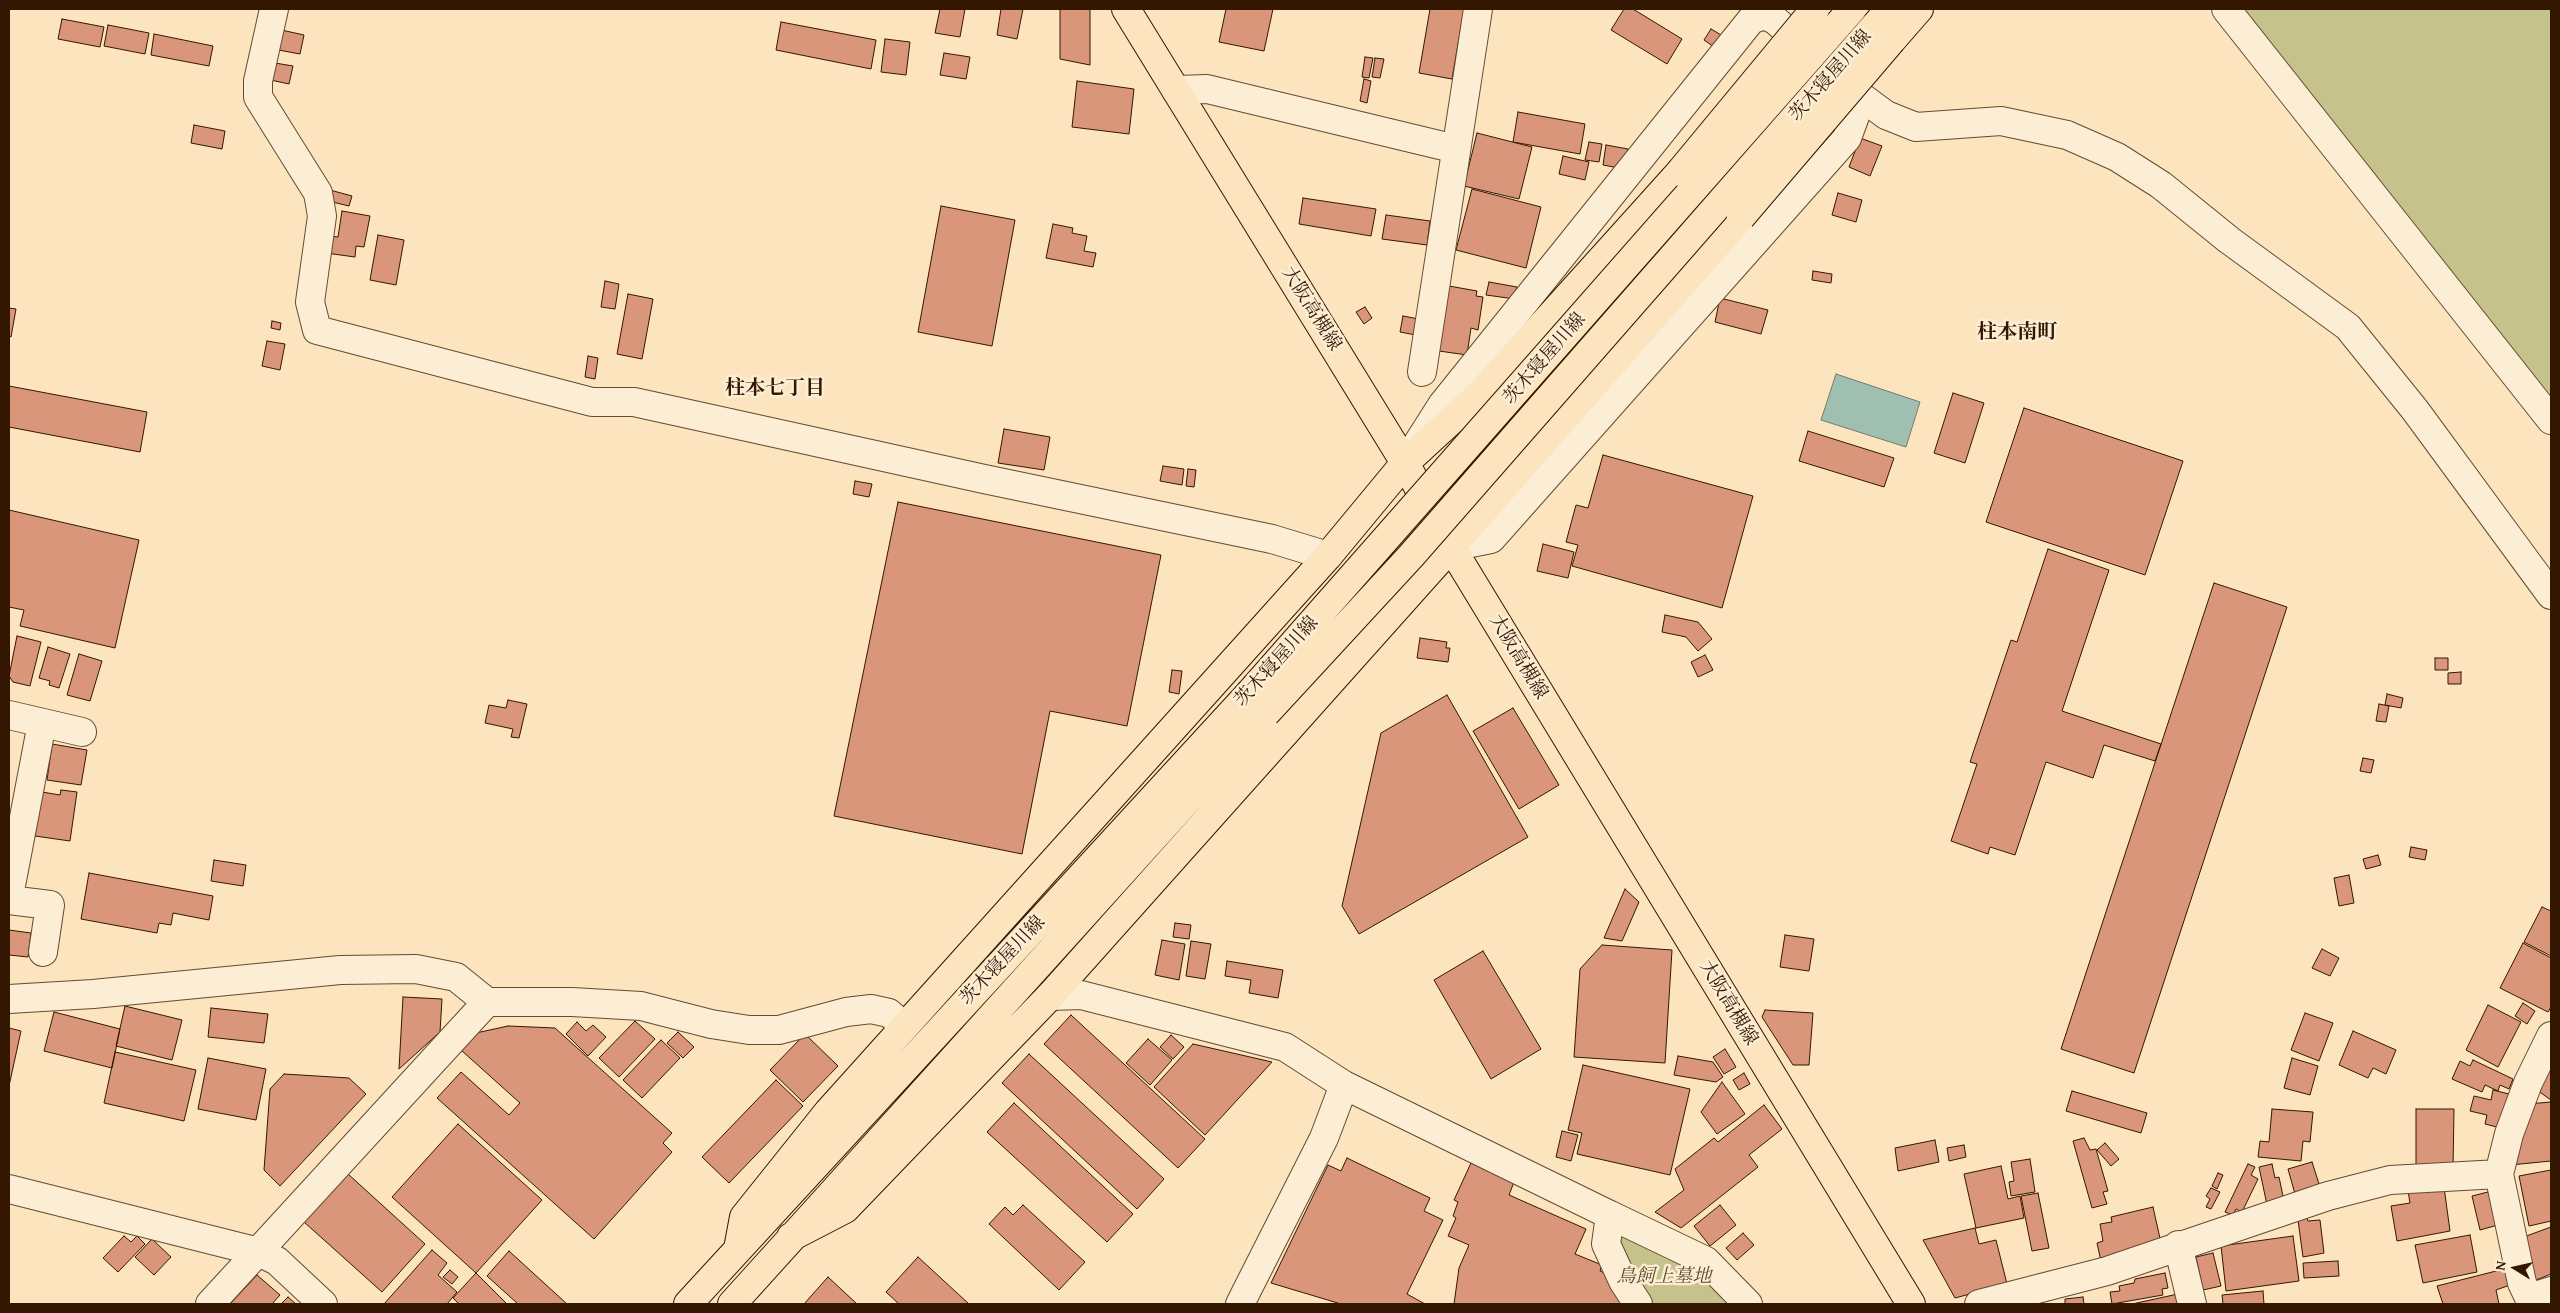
<!DOCTYPE html>
<html>
<head>
<meta charset="utf-8">
<style>
	body { margin:0 }
	#map { position:relative; width:2560px; height:1313px; overflow:hidden; background:#fbe4be; font-family:"Gentium Book Plus",serif }
	canvas { display:block }
	.frame { position:absolute; inset:0; border:10px solid #341700; pointer-events:none }
	.north { position:absolute; left:2490px; top:1243px; width:50px; height:50px; -webkit-text-stroke:4px #fcedd5; paint-order:stroke; rotate:280deg; font-size:14px; font-weight:700; line-height:20px; text-align:center; color:#341700 }
	.north::after { content:''; display:block; margin:auto; width:18px; height:22px; background:#341700; clip-path:polygon(50% 0,100% 100%,50% 72%,0 100%) }
</style>
</head>
<body>
<div id="map">
<canvas width="2560" height="1313"></canvas>
<div class="frame"></div>
<div class="north">N</div>
</div>
<script>
const ctx = document.querySelector('canvas').getContext('2d');
ctx.lineJoin = 'round';
function fill(path, color) { ctx.fillStyle = color; ctx.fill(path, 'evenodd'); }
const poly = rows => new Path2D(rows.map(r => 'M' + r).join(''));
function stroke(path, color, width, dash) { ctx.strokeStyle = color; ctx.lineWidth = width; ctx.lineCap = dash ? 'butt' : 'round'; ctx.setLineDash(dash || []); ctx.stroke(path); }
function drawText(font, color, halo, rows, align = 'center') {
  ctx.font = font + ' "Gentium Book Plus","Noto Serif JP",serif'; ctx.lineWidth = 5; ctx.setLineDash([]); ctx.textBaseline = 'middle'; ctx.strokeStyle = halo; ctx.fillStyle = color; for (const [text, x, y, turn = 0] of rows) {
    ctx.save(); ctx.translate(x, y); ctx.rotate((+turn || 0) * Math.PI / 180); ctx.textAlign = isNaN(turn) ? turn : align; if (halo) ctx.strokeText(text, 0, 0); ctx.fillText(text, 0, 0); ctx.restore();
  }
}
const green = poly([
	[2242,9,2551,9,2551,412],
	[1624,1232,1705,1268,1739,1304,1649,1304,1617,1238]
]);
const water = poly([
	[1836,374,1920,402,1906,447,1821,420,1836,374]
]);
const building = poly([
	[940,9,965,9,960,37,935,33,940,9],
	[1001,9,1023,9,1017,39,997,35,1001,9],
	[1060,9,1090,9,1090,65,1060,59,1060,9],
	[1226,9,1273,9,1264,51,1219,42,1226,9],
	[1430,9,1464,9,1452,79,1419,73,1430,9],
	[1624,9,1633,9,1682,39,1667,64,1611,30,1624,9],
	[62,19,104,27,100,47,58,39,62,19],
	[781,22,876,40,871,69,776,50,781,22],
	[108,25,149,33,145,54,104,46,108,25],
	[277,29,304,35,300,54,273,49,277,29],
	[1711,29,1728,39,1720,51,1704,40,1711,29],
	[154,34,213,46,209,66,151,55,154,34],
	[885,39,910,42,906,75,881,72,885,39],
	[944,53,970,57,966,79,940,75,944,53],
	[1365,57,1373,58,1369,78,1362,77,1365,57],
	[1375,58,1384,59,1380,78,1372,77,1375,58],
	[269,62,293,66,289,84,266,79,269,62],
	[1364,79,1371,81,1367,103,1360,101,1364,79],
	[1077,81,1134,89,1129,134,1072,127,1077,81],
	[1518,112,1585,124,1580,154,1513,142,1518,112],
	[194,125,225,131,222,149,191,143,194,125],
	[1477,133,1532,147,1519,199,1464,186,1477,133],
	[1860,138,1882,146,1870,176,1849,167,1860,138],
	[1589,142,1602,144,1599,162,1585,160,1589,142],
	[1606,145,1628,149,1624,169,1603,165,1606,145],
	[1563,156,1589,162,1585,180,1559,174,1563,156],
	[1472,189,1541,207,1526,268,1456,250,1472,189],
	[330,190,352,196,349,206,328,201,330,190],
	[1838,193,1862,200,1856,222,1832,215,1838,193],
	[1303,198,1376,209,1371,236,1299,224,1303,198],
	[941,206,1015,220,992,346,918,332,941,206],
	[342,211,370,216,364,247,356,246,355,257,326,253,329,236,338,237,342,211],
	[1386,215,1430,221,1427,245,1382,239,1386,215],
	[1053,224,1073,228,1072,233,1087,236,1084,251,1096,253,1093,267,1046,258,1053,224],
	[378,235,404,240,396,285,370,280,378,235],
	[1813,271,1832,274,1831,283,1812,280,1813,271],
	[605,281,619,284,615,309,601,307,605,281],
	[1489,282,1517,287,1515,299,1486,295,1489,282],
	[1449,286,1477,291,1476,296,1483,297,1478,330,1471,328,1467,355,1439,351,1449,286],
	[628,294,653,299,642,359,617,354,628,294],
	[1720,298,1768,310,1761,334,1715,322,1720,298],
	[1365,307,1372,318,1364,324,1356,312,1365,307],
	[9,308,16,309,11,337,9,336,9,308],
	[1403,316,1424,320,1421,336,1400,332,1403,316],
	[272,321,281,323,280,330,271,328,272,321],
	[267,341,285,344,280,370,262,366,267,341],
	[588,356,598,358,595,379,585,377,588,356],
	[9,386,147,412,140,452,9,427,9,386],
	[1953,393,1984,403,1965,463,1934,453,1953,393],
	[2024,408,2183,461,2145,575,1986,522,2024,408],
	[1004,429,1050,437,1044,470,998,463,1004,429],
	[1808,431,1894,458,1884,487,1799,461,1808,431],
	[1603,455,1753,496,1722,608,1572,566,1578,545,1566,542,1576,505,1588,508,1603,455],
	[1163,466,1184,469,1182,485,1160,481,1163,466],
	[1188,469,1196,470,1194,487,1186,486,1188,469],
	[855,481,872,484,869,497,853,494,855,481],
	[898,502,1161,555,1127,726,1050,711,1022,854,834,816,898,502],
	[9,510,139,540,115,648,20,626,24,610,9,607,9,510],
	[1543,544,1574,552,1568,578,1537,571,1543,544],
	[2048,549,2109,570,2062,711,2161,744,2155,761,2104,745,2093,778,2046,762,2015,855,1990,847,1988,854,1951,841,1977,764,1970,762,2011,640,2017,642,2048,549],
	[2214,583,2287,607,2134,1073,2061,1049,2214,583],
	[1665,615,1698,622,1712,639,1698,651,1686,637,1662,632,1665,615],
	[17,636,41,642,30,686,13,682,9,676,17,636],
	[1420,638,1447,642,1446,648,1450,648,1448,662,1417,658,1420,638],
	[48,647,70,654,59,688,49,685,50,681,39,678,48,647],
	[79,654,102,661,90,701,67,695,79,654],
	[1705,655,1713,670,1698,677,1691,662,1705,655],
	[2435,658,2448,658,2448,670,2435,670,2435,658],
	[1172,670,1182,671,1179,694,1169,692,1172,670],
	[2461,672,2461,684,2448,684,2448,673,2461,672],
	[2387,694,2403,698,2401,708,2385,705,2387,694],
	[1447,695,1528,837,1359,934,1342,906,1381,733,1447,695],
	[508,700,527,704,519,738,511,737,513,729,485,723,489,705,506,708,508,700],
	[2379,704,2389,706,2386,722,2376,721,2379,704],
	[1513,708,1559,785,1519,809,1473,731,1513,708],
	[52,744,87,750,81,785,47,780,52,744],
	[2363,758,2374,760,2371,773,2360,771,2363,758],
	[61,790,77,792,70,841,35,836,42,792,60,795,61,790],
	[2411,847,2427,850,2425,860,2409,857,2411,847],
	[2378,855,2381,865,2366,869,2363,859,2378,855],
	[214,860,246,865,243,886,211,881,214,860],
	[89,873,213,896,209,920,173,913,171,925,159,923,157,933,81,919,89,873],
	[2349,875,2354,903,2339,906,2334,878,2349,875],
	[1625,889,1639,902,1622,941,1604,938,1625,889],
	[2542,907,2551,911,2551,956,2524,942,2542,907],
	[1175,923,1191,925,1189,939,1173,937,1175,923],
	[9,930,31,933,28,957,9,955,9,930],
	[1785,935,1814,939,1809,971,1780,967,1785,935],
	[1162,940,1185,944,1179,980,1155,975,1162,940],
	[1191,941,1211,944,1205,979,1186,976,1191,941],
	[2523,943,2551,958,2551,1007,2548,1012,2500,988,2523,943],
	[1602,945,1672,950,1665,1063,1574,1057,1580,969,1602,945],
	[2322,949,2339,958,2330,976,2312,968,2322,949],
	[1483,951,1541,1049,1491,1079,1434,980,1483,951],
	[1227,961,1283,970,1278,998,1249,993,1251,980,1225,976,1227,961],
	[403,997,442,999,440,1032,399,1069,403,997],
	[2523,1003,2535,1011,2527,1024,2515,1016,2523,1003],
	[2488,1005,2521,1022,2498,1067,2466,1050,2488,1005],
	[125,1006,182,1020,172,1060,116,1046,125,1006],
	[211,1008,268,1014,264,1043,208,1037,211,1008],
	[1765,1010,1813,1013,1809,1065,1793,1065,1762,1017,1765,1010],
	[54,1012,120,1029,112,1068,44,1051,54,1012],
	[2305,1013,2333,1023,2319,1061,2291,1050,2305,1013],
	[1071,1015,1205,1139,1178,1168,1044,1044,1071,1015],
	[635,1021,655,1039,619,1077,599,1058,635,1021],
	[577,1022,586,1031,593,1025,606,1037,588,1056,566,1034,577,1022],
	[508,1026,555,1028,672,1133,663,1143,672,1152,594,1239,437,1098,461,1072,509,1115,520,1103,461,1050,476,1033,508,1026],
	[9,1028,21,1031,9,1086,9,1028],
	[2353,1031,2396,1050,2386,1074,2373,1068,2368,1078,2339,1065,2353,1031],
	[678,1032,694,1047,683,1058,667,1043,678,1032],
	[805,1034,838,1066,803,1102,770,1070,805,1034],
	[1171,1035,1184,1047,1173,1059,1160,1047,1171,1035],
	[1148,1039,1172,1060,1150,1085,1126,1063,1148,1039],
	[661,1040,680,1058,642,1098,623,1080,661,1040],
	[1193,1044,1272,1062,1205,1135,1154,1087,1193,1044],
	[1725,1049,1736,1067,1724,1074,1713,1057,1725,1049],
	[115,1052,196,1070,184,1121,104,1103,115,1052],
	[1029,1054,1164,1179,1137,1209,1002,1083,1029,1054],
	[1678,1056,1713,1062,1723,1077,1716,1082,1674,1075,1678,1056],
	[2551,1056,2551,1100,2531,1086,2551,1056],
	[208,1058,266,1069,256,1120,198,1109,208,1058],
	[2292,1058,2318,1066,2310,1095,2284,1088,2292,1058],
	[2473,1060,2513,1079,2509,1089,2500,1085,2498,1091,2485,1085,2482,1092,2452,1079,2460,1061,2470,1066,2473,1060],
	[1583,1065,1690,1089,1670,1175,1577,1154,1582,1133,1568,1130,1583,1065],
	[1744,1073,1750,1084,1739,1090,1733,1080,1744,1073],
	[284,1074,349,1078,366,1094,280,1186,264,1170,270,1089,284,1074],
	[776,1080,803,1106,729,1183,702,1157,776,1080],
	[1722,1082,1745,1114,1717,1134,1701,1112,1722,1082],
	[2493,1090,2517,1096,2509,1130,2485,1124,2487,1115,2470,1111,2474,1096,2491,1100,2493,1090],
	[2072,1091,2147,1113,2141,1133,2066,1111,2072,1091],
	[2551,1102,2551,1161,2510,1165,2528,1104,2551,1102],
	[1014,1103,1133,1214,1107,1242,987,1132,1014,1103],
	[1764,1105,1782,1129,1749,1155,1758,1167,1681,1228,1655,1212,1684,1190,1675,1169,1714,1138,1718,1142,1764,1105],
	[2272,1109,2313,1112,2310,1142,2303,1141,2301,1161,2258,1157,2260,1141,2269,1142,2272,1109],
	[2416,1109,2454,1109,2453,1168,2416,1168,2416,1109],
	[458,1124,542,1200,476,1273,392,1197,458,1124],
	[1562,1131,1578,1135,1571,1161,1556,1157,1562,1131],
	[2084,1138,2090,1150,2096,1149,2108,1191,2103,1192,2107,1204,2092,1208,2073,1141,2084,1138],
	[1935,1140,1939,1162,1898,1171,1895,1148,1935,1140],
	[2105,1143,2119,1159,2111,1166,2097,1150,2105,1143],
	[1964,1145,1966,1157,1949,1161,1947,1148,1964,1145],
	[1347,1158,1430,1198,1424,1211,1443,1220,1407,1294,1425,1304,1341,1304,1271,1283,1328,1165,1341,1171,1347,1158],
	[2030,1159,2035,1192,2011,1196,2009,1182,2014,1181,2011,1162,2030,1159],
	[2312,1162,2320,1187,2295,1194,2288,1169,2312,1162],
	[1471,1163,1514,1182,1509,1195,1586,1229,1575,1254,1602,1265,1600,1271,1609,1275,1626,1304,1454,1304,1459,1268,1469,1245,1448,1236,1456,1218,1453,1216,1458,1202,1454,1200,1471,1163],
	[2248,1164,2255,1167,2251,1175,2258,1179,2242,1212,2236,1209,2233,1215,2225,1212,2248,1164],
	[2272,1164,2275,1178,2279,1177,2284,1201,2267,1205,2259,1167,2272,1164],
	[2001,1166,2008,1199,2020,1196,2024,1218,1976,1228,1964,1174,2001,1166],
	[2551,1170,2551,1221,2529,1226,2519,1176,2551,1170],
	[2218,1173,2223,1175,2217,1189,2212,1186,2218,1173],
	[348,1174,425,1244,382,1292,304,1222,348,1174],
	[2444,1187,2450,1231,2397,1241,2391,1206,2410,1203,2408,1191,2444,1187],
	[2211,1188,2220,1192,2211,1209,2206,1207,2210,1199,2206,1196,2211,1188],
	[2496,1190,2505,1223,2480,1230,2472,1196,2496,1190],
	[2038,1193,2049,1248,2032,1251,2021,1196,2038,1193],
	[1023,1205,1085,1262,1059,1290,989,1224,1005,1207,1013,1215,1023,1205],
	[1720,1205,1736,1225,1710,1246,1694,1226,1720,1205],
	[2153,1207,2161,1243,2102,1266,2097,1243,2103,1241,2100,1224,2112,1222,2111,1217,2153,1207],
	[2307,1218,2308,1221,2320,1220,2324,1253,2303,1257,2298,1220,2307,1218],
	[2551,1227,2551,1274,2536,1280,2521,1238,2551,1227],
	[1975,1228,1979,1244,1996,1240,2007,1284,1955,1298,1923,1240,1975,1228],
	[1743,1233,1754,1245,1737,1260,1726,1248,1743,1233],
	[2470,1235,2477,1272,2423,1283,2415,1245,2470,1235],
	[124,1236,131,1242,137,1236,145,1244,118,1272,103,1258,124,1236],
	[2293,1236,2299,1281,2226,1291,2221,1246,2293,1236],
	[152,1239,171,1257,154,1275,135,1257,152,1239],
	[432,1250,447,1263,438,1275,457,1292,447,1304,384,1304,432,1250],
	[509,1251,567,1304,518,1304,487,1276,509,1251],
	[2213,1253,2221,1286,2203,1290,2196,1257,2213,1253],
	[918,1257,969,1304,899,1304,886,1292,918,1257],
	[2338,1261,2339,1276,2304,1278,2303,1263,2338,1261],
	[2508,1268,2513,1284,2496,1290,2499,1304,2443,1304,2437,1286,2508,1268],
	[450,1270,458,1277,452,1284,443,1277,450,1270],
	[476,1273,507,1304,459,1304,453,1298,476,1273],
	[2165,1273,2168,1288,2162,1289,2163,1295,2112,1304,2110,1292,2120,1291,2119,1286,2134,1283,2135,1279,2165,1273],
	[257,1275,280,1295,272,1304,230,1304,257,1275],
	[828,1277,857,1304,804,1304,828,1277],
	[2263,1291,2264,1304,2223,1304,2222,1295,2263,1291],
	[2178,1294,2180,1304,2132,1304,2178,1294],
	[288,1297,296,1304,281,1304,288,1297],
	[2083,1297,2084,1304,2065,1304,2065,1299,2083,1297]
]);
const minor = poly([
	[274,9,258,81,258,97,318,193,322,216,310,302,317,330,592,402,634,402,984,479,1272,539,1328,556],
	[2226,9,2551,420],
	[1176,90,1207,89,1456,149],
	[1859,95,1886,115,1916,127,2001,121,2067,135,2117,157,2161,185,2229,240,2348,327,2415,410,2551,595],
	[1422,372,1478,9],
	[1414,449,1442,405,1751,20,1764,15,1775,20,1859,95,1855,116,1847,138,1491,539,1451,547],
	[9,715,82,732],
	[9,896,42,723],
	[9,900,50,905,43,952],
	[1050,996,1081,995,1285,1047,1344,1085,1610,1215,1606,1244,1623,1281,1638,1304],
	[9,999,93,994,340,970,416,969,456,977,487,1002,572,1002,641,1006,711,1024,749,1030,779,1030,846,1012,871,1009,889,1013,904,1026],
	[9,1189,259,1252,277,1261,323,1304],
	[1610,1215,1706,1261,1748,1304],
	[2178,1245,2192,1304],
	[2529,1298,2551,1291],
	[210,1304,487,1002],
	[1240,1304,1324,1138,1344,1085],
	[1979,1304,2107,1271,2328,1196,2390,1180,2499,1174],
	[2532,1304,2522,1283,2499,1174,2509,1134,2528,1083,2551,1036]
]);
const major = poly([
	[1126,9,1405,463,1451,547,1911,1304],
	[1874,27,1890,9],
	[1892,40,1919,9],
	[791,1237,845,1209,1050,996,1451,547,1741,217],
	[738,1249,744,1217,828,1112,1328,556,1405,463,1480,394,1680,172],
	[688,1304,1249,694],
	[732,1304,1266,713]
]);
const majorBridge = poly([
	[1680,172,1815,9],
	[1741,217,1892,40],
	[1249,694,1852,9],
	[1266,713,1411,556,1874,27]
]);
const streetNames = [
	["茨木寝屋川線",1831,76,-49],
	["大阪高槻線",1311,309,58],
	["茨木寝屋川線",1545,359,-49],
	["大阪高槻線",1518,657,59],
	["茨木寝屋川線",1277,662,-48],
	["茨木寝屋川線",1003,961,-47],
	["大阪高槻線",1728,1003,59]
];
const parkNames = [
	["鳥飼上墓地",1664,1277]
];
const neighbourhoodNames = [
	["柱本南町",2017,333],
	["柱本七丁目",775,389]
];
fill(green, '#c6c28c');
fill(water, '#9fbfb1');
stroke(water, '#747c6a', 1);
fill(building, '#da967a');
stroke(building, '#341700', 1);
stroke(minor, '#664a30', 30);
stroke(major, '#341700', 30);
stroke(minor, '#fcedd5', 28);
stroke(major, '#fbe4be', 28);
stroke(majorBridge, '#341700', 30, []);
stroke(majorBridge, '#fbe4be', 28);
drawText('19px', '#341700', '#fcedd5', streetNames);
drawText('italic 19px', '#604a2a', '#fcedd5', parkNames);
drawText('bold 20px', '#341700', '#fcedd5', neighbourhoodNames);
</script>
</body>
</html>
